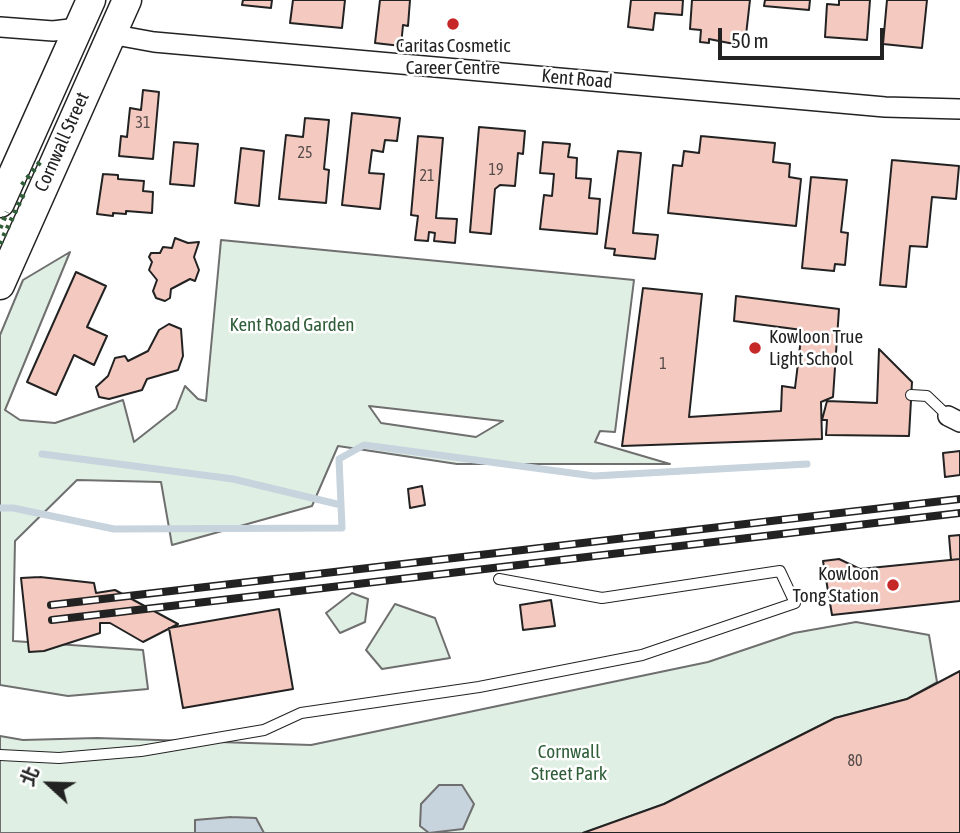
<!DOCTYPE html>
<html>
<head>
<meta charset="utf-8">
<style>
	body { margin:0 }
	#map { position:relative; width:960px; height:833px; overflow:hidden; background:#fff; font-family:"Asap Condensed","Noto Sans TC",sans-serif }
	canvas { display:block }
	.north { position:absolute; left:14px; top:749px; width:70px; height:70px; -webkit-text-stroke:5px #fff; paint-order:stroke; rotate:292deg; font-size:19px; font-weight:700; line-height:28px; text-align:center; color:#222 }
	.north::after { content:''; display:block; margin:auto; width:24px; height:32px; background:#222; clip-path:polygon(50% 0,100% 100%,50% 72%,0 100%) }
	.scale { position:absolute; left:718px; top:28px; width:166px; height:32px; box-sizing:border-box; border:4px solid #222; border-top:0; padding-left:9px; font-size:21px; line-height:24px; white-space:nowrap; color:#222; -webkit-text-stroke:5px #fff; paint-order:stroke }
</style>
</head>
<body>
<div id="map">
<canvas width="960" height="833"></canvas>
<div class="north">北</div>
<div class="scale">50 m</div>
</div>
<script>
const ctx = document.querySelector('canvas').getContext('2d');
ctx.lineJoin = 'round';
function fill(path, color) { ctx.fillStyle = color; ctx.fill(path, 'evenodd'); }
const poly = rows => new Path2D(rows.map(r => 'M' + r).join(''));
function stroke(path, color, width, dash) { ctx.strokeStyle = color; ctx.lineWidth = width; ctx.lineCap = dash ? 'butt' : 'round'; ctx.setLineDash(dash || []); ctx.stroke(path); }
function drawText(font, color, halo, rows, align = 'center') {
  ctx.font = font + ' "Asap Condensed",sans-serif'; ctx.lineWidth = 5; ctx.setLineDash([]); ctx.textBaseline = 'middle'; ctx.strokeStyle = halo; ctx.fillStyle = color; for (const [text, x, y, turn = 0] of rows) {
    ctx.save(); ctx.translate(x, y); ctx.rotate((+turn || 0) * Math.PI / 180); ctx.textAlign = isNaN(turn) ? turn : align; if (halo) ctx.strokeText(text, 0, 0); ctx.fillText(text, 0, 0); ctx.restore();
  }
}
const green = poly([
	[221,240,634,280,615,432,600,431,595,442,670,464,457,464,338,446,312,506,172,545,161,482,77,480,15,541,13,641,143,650,148,689,68,696,0,685,0,335,23,280,70,252,5,410,20,420,55,423,123,400,134,442,176,409,185,386,198,399,206,401,221,240],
	[369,406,502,421,503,421,476,437,381,423,369,406],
	[352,593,368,599,365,622,340,633,326,613,352,593],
	[395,604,435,618,450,658,382,669,366,650,395,604],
	[856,622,929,635,937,682,907,699,835,718,664,804,583,833,0,833,0,736,23,740,97,738,311,745,708,662,794,633,856,622]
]);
const water = poly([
	[439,785,462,785,474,804,463,829,429,833,420,826,421,804,439,785],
	[231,817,256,818,264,833,195,833,195,820,231,817]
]);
const stream = poly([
	[42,454,233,479,341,505],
	[0,508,13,508,114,529,342,528,339,459,364,445,594,476,807,464]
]);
const building = poly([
	[243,0,272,0,271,8,242,5,243,0],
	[293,0,345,0,342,28,290,23,293,0],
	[380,0,410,0,408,26,403,25,401,46,375,43,380,0],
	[631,0,683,0,682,15,655,13,653,30,628,27,631,0],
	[692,0,750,0,746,35,735,34,734,44,709,39,709,43,700,42,701,30,690,29,692,0],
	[765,0,810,0,809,10,764,6,765,0],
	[839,0,870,0,867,40,825,37,827,4,839,5,839,0],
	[887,0,927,0,922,48,883,44,887,0],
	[143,90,159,92,153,159,119,156,121,136,127,137,130,108,141,110,143,90],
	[352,113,400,118,397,141,385,140,383,152,372,150,369,173,384,174,380,209,342,205,352,113],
	[305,118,329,120,324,169,329,170,326,203,279,199,286,135,303,137,305,118],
	[479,127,525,131,523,154,518,153,515,186,500,185,495,189,491,234,470,232,479,127],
	[418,136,443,138,436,218,457,219,455,243,434,241,435,233,429,232,428,241,415,240,418,216,411,215,418,136],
	[701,136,775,143,773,162,790,164,789,177,801,179,796,226,668,213,673,165,682,166,684,151,699,153,701,136],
	[174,142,198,144,194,186,170,184,174,142],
	[543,142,570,144,568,157,577,158,576,178,591,179,589,198,600,199,597,234,540,229,544,195,552,196,554,174,540,173,543,142],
	[241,148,264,151,259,206,235,203,241,148],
	[618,151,641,153,633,233,658,235,655,259,614,255,615,249,605,248,618,151],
	[892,160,959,166,956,199,932,197,927,247,910,246,906,287,880,285,892,160],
	[103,174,118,175,118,179,144,181,143,191,153,192,152,213,126,211,126,214,113,213,113,216,97,214,103,174],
	[811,177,847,180,841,232,848,233,845,265,835,264,834,271,802,268,811,177],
	[175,238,188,243,199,242,194,257,199,270,195,281,190,279,171,289,170,298,165,301,156,298,153,291,157,280,149,270,152,262,149,257,151,253,160,253,163,247,172,248,175,238],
	[76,272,106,286,87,327,107,336,94,365,74,355,56,395,27,382,76,272],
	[643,288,702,294,689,417,781,411,782,386,795,388,802,330,734,321,736,296,839,309,833,397,821,402,822,439,622,446,643,288],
	[169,324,181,329,183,356,178,370,147,379,142,390,109,399,99,397,96,387,108,376,115,358,125,356,128,361,148,351,159,330,169,324],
	[879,349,912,382,909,436,826,435,827,420,822,420,827,401,877,403,879,349],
	[960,451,960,475,945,477,943,453,960,451],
	[422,486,425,505,410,508,408,489,422,486],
	[960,535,960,559,951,560,949,536,960,535],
	[839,559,860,569,960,559,960,601,832,615,823,561,839,559],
	[40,577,94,583,96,593,115,590,178,624,143,642,110,623,100,623,100,633,44,651,29,652,21,578,40,577],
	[551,600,555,626,523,630,520,605,551,600],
	[279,609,293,689,183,708,169,628,279,609],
	[960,671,960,833,583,833,664,804,835,718,907,699,960,671]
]);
const service = poly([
	[911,395,927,396,948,416],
	[0,755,59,758,141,751,264,730,301,713,479,687,642,655,795,603,780,571,602,598,499,579]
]);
const minor = poly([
	[0,27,53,31,78,28],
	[110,34,154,42,885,107,960,109],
	[948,416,960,422]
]);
const secondary = poly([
	[0,203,91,0],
	[0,285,127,0]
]);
const rail = poly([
	[51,605,960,499],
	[52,620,960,513]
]);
const hedge = poly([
	[22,185,40,162],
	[0,228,7,212],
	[0,244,24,193]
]);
const markers = [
	[453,24,7,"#c62828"],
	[755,348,7,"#c62828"],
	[893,585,7,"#c62828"]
];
const numberNames = [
	["31",143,123],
	["25",305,153],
	["19",496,170],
	["21",427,176],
	["1",663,364],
	["80",855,761]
];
const poiNames = [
	["Caritas Cosmetic",453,46],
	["Career Centre",453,68],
	["Kowloon True",769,337,"left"],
	["Light School",769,359,"left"],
	["Kowloon",879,574,"right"],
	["Tong Station",879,596,"right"]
];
const streetNames = [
	["Kent Road",577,79,5],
	["Cornwall Street",62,142,-66]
];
const parkNames = [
	["Kent Road Garden",292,325],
	["Cornwall",569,752],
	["Street Park",569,774]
];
fill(green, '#e0efe3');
stroke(green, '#6f6f6f', 2);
fill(water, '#c7d3dd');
stroke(water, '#6f6f6f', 2);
stroke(stream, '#c7d3dd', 7);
fill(building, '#f3c9c0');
stroke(building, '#222', 2);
stroke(service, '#222', 12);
stroke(minor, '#222', 22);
stroke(secondary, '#222', 31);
stroke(service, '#fff', 10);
stroke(minor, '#fff', 19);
stroke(secondary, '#fff', 28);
stroke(rail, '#222', 8);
stroke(rail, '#fff', 5, [16]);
stroke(hedge, '#2f5e38', 5, [3.5, 5]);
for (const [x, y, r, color] of markers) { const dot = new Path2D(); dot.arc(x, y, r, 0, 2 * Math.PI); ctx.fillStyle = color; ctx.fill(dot); stroke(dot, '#fff', 2.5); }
drawText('16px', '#564c4a', null, numberNames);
drawText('19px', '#222', '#fff', poiNames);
drawText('19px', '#222', '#fff', streetNames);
drawText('19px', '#2f5e38', '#fff', parkNames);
</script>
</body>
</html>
